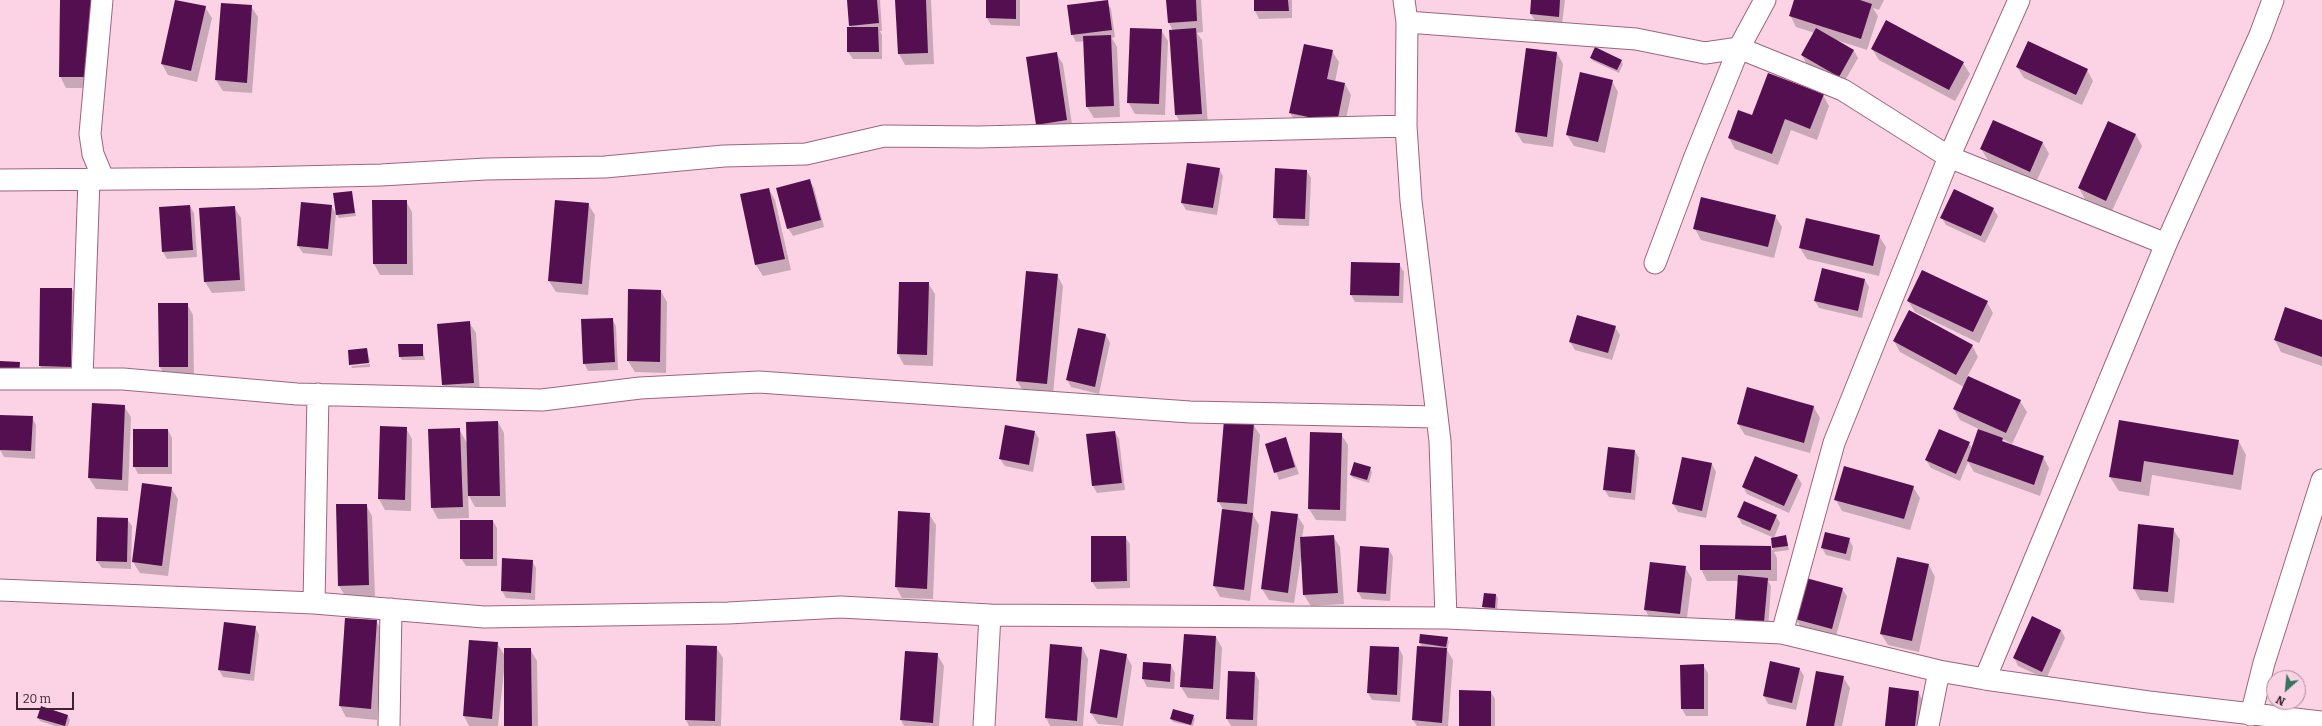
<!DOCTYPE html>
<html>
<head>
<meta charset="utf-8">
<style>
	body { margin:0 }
	#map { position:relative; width:2322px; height:726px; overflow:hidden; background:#fbd3e4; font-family:Bitter,serif }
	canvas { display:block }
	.north { position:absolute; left:2266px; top:670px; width:40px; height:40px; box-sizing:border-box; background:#fbd3e4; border:1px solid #af8d9c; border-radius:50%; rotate:207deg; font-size:11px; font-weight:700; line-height:16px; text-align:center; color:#3d2430 }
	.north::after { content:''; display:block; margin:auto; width:14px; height:18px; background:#367460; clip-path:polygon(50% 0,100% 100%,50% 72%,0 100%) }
	.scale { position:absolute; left:16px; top:692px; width:58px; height:18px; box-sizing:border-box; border:2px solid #3d2430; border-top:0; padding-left:5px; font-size:12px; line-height:14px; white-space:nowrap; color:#3d2430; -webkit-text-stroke:3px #fbd3e4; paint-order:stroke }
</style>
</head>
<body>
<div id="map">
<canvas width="2322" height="726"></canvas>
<div class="north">N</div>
<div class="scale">20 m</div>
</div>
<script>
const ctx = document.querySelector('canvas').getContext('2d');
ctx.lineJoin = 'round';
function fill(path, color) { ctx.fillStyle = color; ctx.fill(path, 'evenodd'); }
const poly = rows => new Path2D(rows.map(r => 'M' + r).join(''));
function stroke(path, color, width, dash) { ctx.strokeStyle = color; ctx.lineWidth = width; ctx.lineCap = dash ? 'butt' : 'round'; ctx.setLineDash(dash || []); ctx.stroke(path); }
const shadow = poly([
	[61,0,100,88,66,88,60,76],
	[176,0,205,7,212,18,197,82,168,75,162,64],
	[848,0,880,0,882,31,880,31,882,35,882,59,853,59,848,52,851,28],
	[896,0,931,0,934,64,905,65,899,54],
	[987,0,1020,0,1020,26,991,25,987,18],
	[1167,0,1201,0,1203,32,1197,33,1202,40,1208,125,1182,126,1176,115,1170,31,1173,31,1169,23],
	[1255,0,1292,0,1292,18,1259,19,1255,11],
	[1532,0,1565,0,1562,24,1535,21,1531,14],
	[1795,0,1884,0,1879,10,1873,8,1878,16,1867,50,1836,40,1854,51,1858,58,1843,84,1806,63,1802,55,1815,33,1796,27,1790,15],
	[1107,2,1111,9,1115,37,1112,38,1117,47,1120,117,1094,118,1087,107,1085,41,1076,42,1072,34],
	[251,6,258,17,252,93,223,91,216,80],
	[1161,30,1168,41,1165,115,1135,114,1128,102],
	[1527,49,1557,53,1563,64,1553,147,1523,143,1516,132],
	[1872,49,1963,63,1970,74,1955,101,1879,60],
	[1332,51,1339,62,1335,82,1345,84,1351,95,1343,134,1297,124,1290,113],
	[1056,53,1063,64,1073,131,1043,136,1037,124],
	[1591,58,1621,61,1623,64,1619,73,1593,61],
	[2017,67,2087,70,2093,81,2082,105,2024,78],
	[1612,81,1618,92,1605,153,1574,146,1567,135],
	[1823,95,1829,106,1817,140,1791,130,1778,165,1735,149,1729,138],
	[1994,121,2043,143,2049,154,2036,182,1988,160,1981,149],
	[2109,123,2136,135,2142,146,2112,211,2085,199,2079,188],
	[1219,169,1223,176,1217,215,1186,210,1182,203],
	[1307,171,1311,178,1309,226,1279,225,1274,217],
	[809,180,814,188,824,227,793,236,788,228],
	[769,189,775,200,791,270,763,276,756,265,741,195],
	[351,192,356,216,339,218,337,215],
	[406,201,412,212,413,275,380,275,374,264],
	[588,204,595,215,588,295,556,292,549,281],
	[190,206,194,213,197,257,167,259,163,252],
	[331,206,336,213,332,256,303,253,298,246],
	[234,207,241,218,245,291,212,293,205,282],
	[1993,209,1998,216,1985,243,1946,225,1942,218],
	[1775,216,1782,227,1774,258,1701,240,1695,229],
	[1879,236,1886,247,1879,276,1807,259,1800,248],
	[1399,264,1404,272,1403,303,1355,302,1351,295],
	[1822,270,1865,280,1869,287,1862,318,1819,308,1815,301],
	[1027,272,1057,275,1063,286,1053,395,1024,392,1017,381],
	[928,283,935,294,933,366,904,365,898,354],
	[72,289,78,300,77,377,46,377,40,366],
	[661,291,667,302,666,373,635,372,628,361],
	[1908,301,1987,302,1993,313,1979,343,1915,312],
	[187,304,193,315,194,378,166,378,160,367],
	[2286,308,2322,321,2322,366,2281,352,2275,340],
	[612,319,616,326,618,370,588,371,584,363],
	[469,322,476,333,480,394,450,396,443,385],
	[1615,327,1620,335,1612,360,1575,350,1570,342],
	[1106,335,1110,343,1099,394,1071,387,1067,380],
	[1894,341,1972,345,1978,357,1967,377,2020,401,2027,412,2012,444,2002,439,2004,443,2043,457,2049,468,2040,496,1974,472,1968,462,1960,481,1931,468,1926,460,1969,443,1972,448,1983,431,1960,420,1954,409,1964,387,1900,352],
	[422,345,425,360,402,360,400,357],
	[367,349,370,362,350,365,349,351],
	[370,364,370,367,352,368,351,366],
	[124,406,131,417,128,491,96,489,89,478],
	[1813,406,1820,418,1810,453,1745,435,1738,424],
	[32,417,36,425,35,459,4,457,0,450,0,438],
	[2119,421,2238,440,2246,455,2241,490,2152,475,2149,496,2119,491,2110,477],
	[498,422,504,433,506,507,475,507,468,494,469,518,438,519,432,508,429,430,459,429,467,443],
	[1253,424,1260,435,1253,515,1259,525,1250,601,1220,597,1214,586,1223,509,1218,501],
	[406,428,412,439,411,511,385,510,379,499],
	[168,430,172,438,172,474,138,474,134,466],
	[1035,432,1039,439,1033,472,1005,466,1000,459],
	[1115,432,1119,439,1125,490,1097,493,1093,486,1087,435],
	[1341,434,1348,445,1346,521,1316,520,1309,509],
	[1286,438,1299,474,1279,480,1266,444],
	[1635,451,1639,458,1635,500,1609,497,1604,489],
	[1712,464,1716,472,1706,518,1678,512,1673,504],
	[1370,468,1372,472,1369,483,1353,478,1351,475],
	[1797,476,1802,484,1789,513,1747,494,1743,487],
	[1913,487,1920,498,1910,530,1842,511,1836,500],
	[171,488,178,499,168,576,140,573,133,562],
	[366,505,372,516,375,596,346,597,339,586],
	[929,514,936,525,933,599,902,598,896,587],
	[1297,515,1304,526,1302,538,1333,536,1340,547,1344,604,1311,606,1304,595,1302,552,1294,603,1269,600,1262,589],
	[1776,516,1780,523,1774,538,1786,537,1789,550,1774,552,1777,558,1777,581,1768,581,1771,586,1768,629,1740,626,1736,619,1739,581,1707,581,1701,569,1771,547,1773,551,1772,537,1742,524,1738,517],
	[127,519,132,526,131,569,102,568,97,561],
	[493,521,497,528,497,566,466,566,461,558],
	[2173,529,2180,540,2174,603,2140,600,2134,589],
	[1125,537,1130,544,1130,588,1097,589,1092,582],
	[1849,539,1853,547,1850,561,1826,555,1822,548],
	[1389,549,1393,557,1390,601,1362,599,1358,592],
	[532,561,536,568,535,600,506,598,502,591],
	[1929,565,1935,577,1919,652,1888,645,1881,634],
	[1685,567,1692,579,1686,625,1652,621,1645,610],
	[1842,589,1847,596,1836,636,1800,626,1796,619],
	[1496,595,1498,598,1497,611,1485,610,1484,607],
	[345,619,376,621,383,632,377,720,346,717,340,706],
	[255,627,259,635,254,681,223,677,219,670],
	[2061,630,2065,638,2046,679,2018,666,2014,658],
	[1216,637,1222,648,1219,700,1188,698,1181,687],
	[1447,638,1449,642,1447,650,1453,660,1448,726,1417,726,1413,720,1422,648,1420,643],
	[497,643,505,656,530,649,537,661,538,726,505,726,505,662,498,726,469,726,464,716],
	[716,647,723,658,721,726,689,726,686,720],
	[1082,647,1088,659,1083,726,1050,726,1046,718],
	[1399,648,1403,656,1400,702,1372,700,1368,693],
	[937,654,944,666,939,726,904,726,901,720],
	[1126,655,1132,666,1123,726,1098,724,1091,713],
	[1771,662,1799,668,1804,676,1796,710,1768,704,1764,696],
	[1144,663,1171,665,1175,673,1174,689,1147,687,1143,679],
	[1703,665,1708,673,1708,716,1686,716,1682,709],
	[1255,673,1259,681,1257,726,1231,726,1227,719],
	[1843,677,1850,688,1842,726,1807,726],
	[1491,692,1495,699,1495,726,1461,726],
	[1918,692,1922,699,1919,726,1886,726],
	[42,707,68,716,70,720,68,726,55,726,40,721,38,718],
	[1193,716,1195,719,1193,726,1173,722,1171,719]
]);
const building = poly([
	[60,0,95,0,94,77,59,77],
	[175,0,206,6,191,71,161,64],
	[847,0,877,0,879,23,849,26],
	[895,0,926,0,928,53,898,54],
	[986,0,1016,0,1016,19,986,18],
	[1108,0,1112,30,1071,35,1067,5],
	[1166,0,1196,0,1197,21,1168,23],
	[1254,0,1288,0,1289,11,1254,11],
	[1531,0,1560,0,1559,17,1530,14],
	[1794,0,1860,0,1872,4,1861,39,1789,16],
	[221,3,252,5,247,83,215,80],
	[1886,20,1964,62,1949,90,1871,49],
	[847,27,878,27,879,52,847,52],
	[1130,28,1162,29,1159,104,1127,103],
	[1196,28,1202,114,1175,115,1169,30],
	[1816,28,1854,50,1839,77,1801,55],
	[1111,35,1114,106,1086,107,1083,36],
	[2028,41,2088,69,2076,95,2016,67],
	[1304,44,1333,50,1327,79,1345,83,1337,123,1289,113],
	[1595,47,1622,60,1617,70,1590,58],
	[1526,48,1557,52,1547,137,1515,132],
	[1057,52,1067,120,1036,125,1026,57],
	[1580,72,1613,80,1598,142,1566,135],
	[1768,73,1824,94,1810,129,1785,119,1772,154,1728,138,1738,110,1752,115],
	[1993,120,2043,142,2030,172,1980,149],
	[2108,121,2136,134,2106,201,2078,188],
	[1187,163,1220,168,1213,208,1181,203],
	[1275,168,1307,170,1305,219,1273,218],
	[810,179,821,220,787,229,776,188],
	[769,188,785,259,755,265,740,194],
	[1954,189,1994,208,1981,236,1940,218],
	[352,191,355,213,336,215,333,193],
	[1701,197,1776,215,1768,247,1693,229],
	[372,200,407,200,407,264,373,264],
	[555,200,589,203,582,284,548,281],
	[301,202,332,205,328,249,297,246],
	[190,205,193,250,162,252,159,207],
	[235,206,240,280,204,282,199,208],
	[1806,218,1880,235,1873,266,1799,248],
	[1351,262,1400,263,1399,296,1350,295],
	[1822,268,1865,279,1858,311,1814,301],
	[1922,270,1988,301,1973,332,1907,301],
	[1026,271,1058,274,1047,384,1016,381],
	[899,282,929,282,927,355,897,354],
	[40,288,72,288,71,367,39,366],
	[628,289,661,290,660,362,627,361],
	[158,303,188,303,188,367,159,367],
	[2285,307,2322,320,2322,357,2274,340],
	[1909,310,1973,345,1956,375,1893,341],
	[1577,315,1616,326,1608,353,1569,342],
	[613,318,615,362,583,364,581,319],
	[470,321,474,383,442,385,437,324],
	[1078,328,1106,334,1095,387,1066,380],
	[398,344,423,344,423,356,399,357],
	[367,348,369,363,349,365,348,350],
	[0,361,20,362,19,377,0,376],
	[1968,376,2021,400,2006,433,1953,409],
	[1747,387,1814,406,1804,443,1737,424],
	[92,403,125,405,122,480,88,478],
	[0,415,33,416,31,451,0,450],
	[1224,420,1254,423,1247,504,1217,502],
	[2119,420,2239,440,2233,475,2144,461,2141,482,2109,477],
	[498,421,500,496,468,496,466,422],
	[1005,425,1035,431,1029,465,999,459],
	[380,426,407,427,405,500,378,499],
	[460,428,463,507,431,508,428,429],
	[133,429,168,429,168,467,133,467],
	[1939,429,1970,442,1956,474,1925,460],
	[1978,429,2003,438,2002,441,2044,456,2034,485,1967,461],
	[1115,431,1122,483,1092,486,1086,434],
	[1310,432,1342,433,1340,510,1308,509],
	[1286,437,1295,467,1274,473,1265,444],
	[1608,447,1635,450,1631,493,1603,490],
	[1755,456,1798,475,1784,506,1742,487],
	[1682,457,1712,463,1702,511,1672,504],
	[1354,462,1371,467,1367,480,1350,475],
	[1844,466,1914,486,1904,519,1834,500],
	[142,483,172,487,162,566,132,562],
	[1744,501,1777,515,1770,531,1737,517],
	[336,504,367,504,369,585,338,586],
	[1222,509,1253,513,1244,590,1213,586],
	[898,511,930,513,927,589,895,587],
	[1271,511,1298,514,1288,593,1261,589],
	[97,517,128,518,127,562,96,561],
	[460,520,493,520,493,559,460,559],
	[2138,524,2174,528,2168,592,2133,589],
	[1825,532,1850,538,1846,554,1821,548],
	[1334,535,1338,593,1303,595,1300,537],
	[1786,535,1788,546,1772,548,1771,538],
	[1091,536,1126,536,1127,581,1091,582],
	[1700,545,1771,546,1771,570,1700,570],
	[1360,546,1389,548,1386,594,1357,592],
	[1897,557,1929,564,1912,641,1880,634],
	[502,558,533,560,531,593,501,591],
	[1650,562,1686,566,1680,614,1644,610],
	[1738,575,1768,578,1764,622,1735,619],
	[1806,578,1843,588,1832,629,1795,619],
	[1484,593,1496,594,1495,608,1482,607],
	[2032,616,2061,630,2042,672,2013,658],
	[345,618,377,620,371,709,339,706],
	[224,622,256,626,250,674,218,670],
	[1184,634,1216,636,1213,689,1180,687],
	[1420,634,1448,637,1446,647,1419,643],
	[469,640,498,642,492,719,463,716],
	[1050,644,1082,647,1077,721,1045,718],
	[686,645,717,646,715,721,685,720],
	[1370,646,1399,647,1397,695,1367,693],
	[1417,646,1447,648,1442,723,1412,720],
	[504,648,531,648,532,726,504,726],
	[1100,649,1127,654,1117,718,1090,713],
	[905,651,938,653,933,723,900,720],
	[1770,661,1800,668,1792,703,1763,696],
	[1143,662,1171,664,1170,682,1142,679],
	[1704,664,1704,709,1681,709,1680,665],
	[1228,671,1255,672,1253,720,1226,719],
	[1816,671,1844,676,1834,726,1806,726],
	[1889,687,1919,691,1915,726,1885,726],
	[1459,690,1491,691,1491,726,1459,726],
	[41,706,68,715,65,726,37,718],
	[1173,709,1194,715,1191,725,1170,719]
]);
const street = poly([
	[102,0,90,134,93,154,103,178],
	[1404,0,1407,22,1406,126,1411,201,1440,441,1446,618],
	[1407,22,1636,39,1705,53,1739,48,1843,90,1949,157,2166,244],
	[0,180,252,178,381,175,486,169,605,167,724,156,806,154,884,136,979,137,1406,126],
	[1655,263,1694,159,1739,48,1765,0],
	[0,379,123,379,297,394,542,400,640,388,759,382,1190,412,1437,417],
	[82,379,89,179],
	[0,590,314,603,484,617,728,613,841,607,990,615,1446,618,1782,633,1939,671,1985,679,2149,702,2322,722],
	[314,603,318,394],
	[1782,633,1834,443,1949,157,2019,0],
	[1985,679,2166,244,2260,35,2273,0],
	[2251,715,2264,663,2322,480],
	[389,726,391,609],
	[984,726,990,615],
	[1928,726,1939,671]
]);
fill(shadow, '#0003');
fill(building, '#540f50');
stroke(street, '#9e647f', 23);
stroke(street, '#fff', 21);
</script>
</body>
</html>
